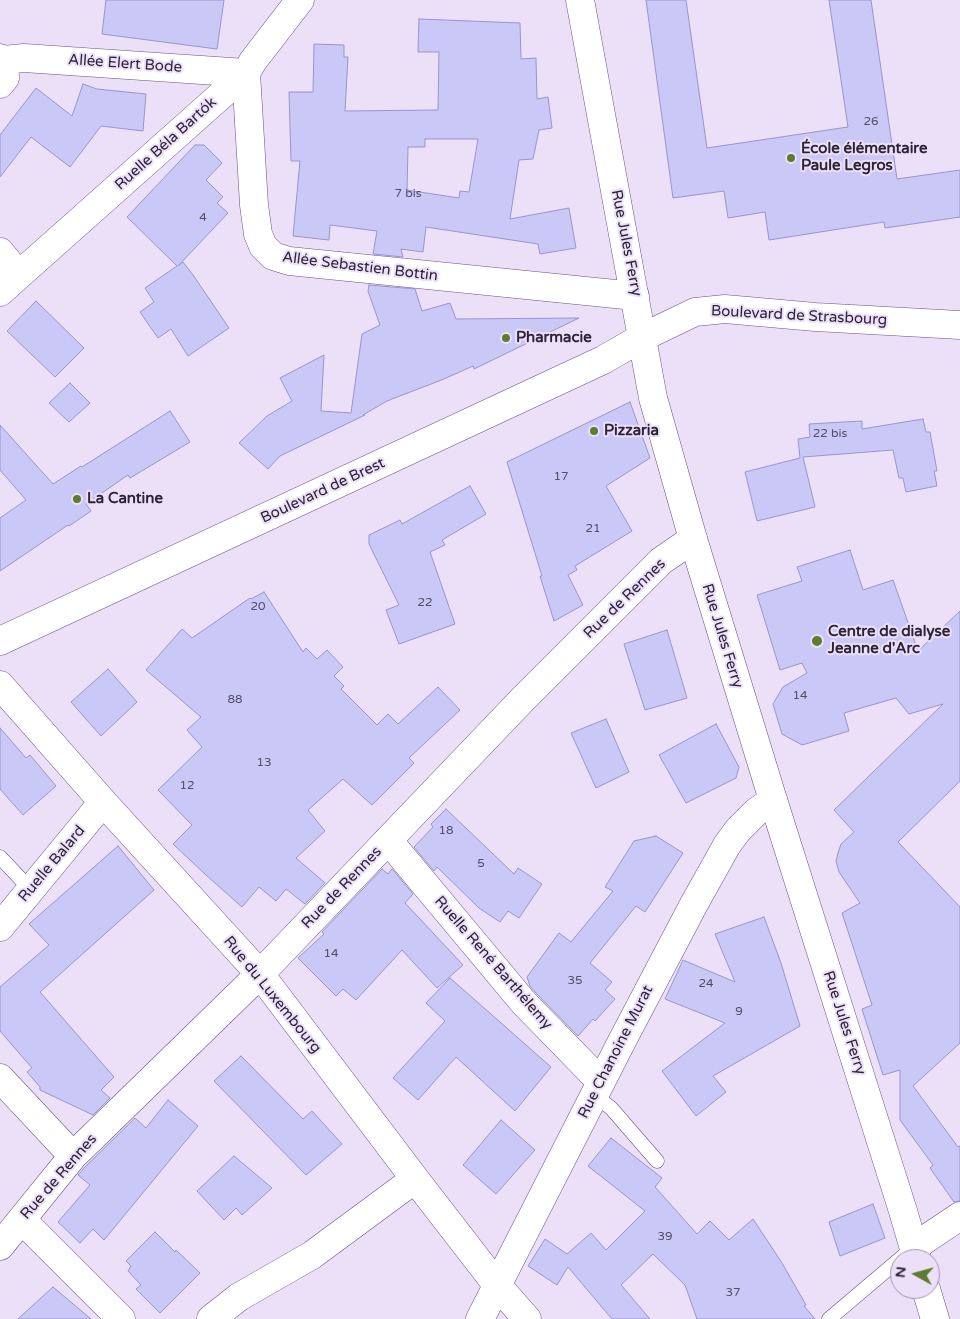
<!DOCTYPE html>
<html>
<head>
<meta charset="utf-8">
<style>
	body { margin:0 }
	#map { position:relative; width:960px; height:1319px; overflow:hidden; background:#ebe0f7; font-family:"Varela Round",sans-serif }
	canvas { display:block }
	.north { position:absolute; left:890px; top:1249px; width:50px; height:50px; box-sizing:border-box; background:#ebe0f7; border:1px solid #9f94ab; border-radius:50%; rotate:277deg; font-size:14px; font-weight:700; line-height:20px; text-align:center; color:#2d2338 }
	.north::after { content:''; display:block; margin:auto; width:18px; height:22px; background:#5f7b2f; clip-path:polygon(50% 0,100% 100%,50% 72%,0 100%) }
</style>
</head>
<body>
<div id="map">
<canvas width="960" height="1319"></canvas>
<div class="north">N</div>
</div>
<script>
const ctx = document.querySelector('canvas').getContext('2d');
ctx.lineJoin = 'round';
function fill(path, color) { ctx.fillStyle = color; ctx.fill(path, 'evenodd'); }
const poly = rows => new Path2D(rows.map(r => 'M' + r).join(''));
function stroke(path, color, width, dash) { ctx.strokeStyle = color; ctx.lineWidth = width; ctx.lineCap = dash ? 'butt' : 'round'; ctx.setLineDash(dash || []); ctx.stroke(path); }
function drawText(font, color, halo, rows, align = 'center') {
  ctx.font = font + ' "Varela Round",sans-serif'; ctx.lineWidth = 4; ctx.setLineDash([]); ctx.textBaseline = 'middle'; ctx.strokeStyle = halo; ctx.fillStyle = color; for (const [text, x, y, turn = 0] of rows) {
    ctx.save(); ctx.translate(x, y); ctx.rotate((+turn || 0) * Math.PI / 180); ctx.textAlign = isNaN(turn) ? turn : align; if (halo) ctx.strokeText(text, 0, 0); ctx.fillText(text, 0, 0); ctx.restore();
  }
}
const building = poly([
	[106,0,224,0,217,49,102,34,106,0],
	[646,0,686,0,707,148,848,127,829,0,871,0,897,179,960,170,960,217,885,228,884,222,769,240,765,212,728,218,724,191,673,198,646,0],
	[419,19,520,23,521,59,536,58,537,99,548,97,552,128,539,130,533,159,519,160,510,219,569,208,576,248,540,254,538,244,426,227,423,252,401,249,403,257,373,254,377,231,330,225,329,240,293,236,300,161,291,161,289,92,313,92,314,44,344,45,344,57,348,57,345,111,438,110,439,52,418,52,419,19],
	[425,139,478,139,469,192,460,191,459,198,407,190,408,147,425,147,425,139],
	[83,84,97,89,146,94,143,131,101,126,70,167,31,137,0,177,0,135,36,88,72,116,83,84],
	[195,145,204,145,222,163,206,180,223,197,217,203,228,213,178,266,183,262,193,275,229,328,188,356,171,329,158,338,140,312,154,302,145,288,177,266,127,217,195,145],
	[369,285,415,289,422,311,450,303,456,319,579,318,474,369,473,366,444,379,387,401,363,415,365,415,280,456,268,469,239,443,267,416,292,401,280,378,324,355,321,411,351,413,362,334,380,325,368,291,369,285],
	[36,301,84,348,55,377,7,331,36,301],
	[70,383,90,403,69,422,49,403,70,383],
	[630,402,650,458,606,486,632,531,575,566,577,570,568,575,583,605,554,621,540,576,542,576,507,462,630,402],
	[170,411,190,442,130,478,128,475,86,504,91,511,69,526,68,525,0,571,0,518,26,500,0,470,0,425,53,484,81,466,82,467,170,411],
	[923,419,926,432,930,432,937,471,934,471,937,486,906,492,903,478,899,478,893,450,803,457,815,507,757,521,745,472,800,458,798,439,810,437,809,424,862,421,862,429,923,419],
	[470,486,486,514,442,540,445,545,430,552,455,624,399,644,386,610,399,605,369,544,369,535,400,520,402,524,470,486],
	[850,550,863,590,893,580,918,651,960,611,960,781,898,842,960,907,960,1043,913,1086,958,1147,960,1146,960,1201,954,1202,930,1168,933,1165,900,1120,900,1070,883,1075,862,1009,872,1005,842,913,860,903,839,872,836,861,838,853,841,844,854,832,834,810,943,704,909,714,896,698,844,713,849,731,802,745,782,734,773,704,783,687,807,673,802,663,780,670,757,595,802,581,797,567,850,550],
	[264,592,303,652,306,648,317,659,327,650,343,667,334,676,344,686,341,689,377,725,388,714,398,724,438,687,460,710,409,758,414,763,372,805,343,779,308,810,325,831,296,858,325,883,305,904,286,889,276,901,259,887,242,907,206,875,173,844,192,825,158,790,202,747,187,730,201,717,146,670,182,629,192,638,250,598,251,599,264,592],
	[667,630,687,698,645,710,624,644,667,630],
	[108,669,137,702,101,736,71,702,108,669],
	[606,719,629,772,596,788,571,733,606,719],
	[716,724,739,767,736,778,686,803,659,755,716,724],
	[0,728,26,758,30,755,56,786,23,815,0,789,0,728],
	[446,809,514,874,518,868,542,884,519,918,508,911,500,922,479,908,437,867,434,871,414,847,433,827,431,824,446,809],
	[656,836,683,853,645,912,636,906,590,963,612,982,605,990,615,999,595,1021,593,1019,578,1036,536,993,530,986,527,977,559,933,571,942,613,891,605,887,634,841,656,836],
	[118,846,154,890,40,992,114,1077,101,1090,110,1098,93,1115,40,1090,40,1087,27,1072,32,1068,0,1031,0,987,49,945,29,924,118,846],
	[382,869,388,874,392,869,413,894,405,903,463,965,437,988,402,950,356,1000,343,989,336,996,298,958,324,934,322,932,382,869],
	[764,917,781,963,800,1026,713,1076,726,1092,696,1116,662,1071,725,1023,665,999,683,960,735,982,715,934,764,917],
	[450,978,551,1067,515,1111,456,1057,418,1100,393,1078,445,1021,426,1003,450,978],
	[241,1056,303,1119,312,1111,342,1144,306,1175,214,1081,241,1056],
	[168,1100,198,1126,104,1240,93,1229,80,1243,58,1222,90,1185,78,1175,85,1167,135,1118,146,1128,168,1100],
	[501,1120,535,1150,496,1194,463,1165,501,1120],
	[611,1138,662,1178,655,1187,697,1234,710,1221,729,1240,753,1219,782,1263,806,1305,804,1306,815,1319,697,1319,685,1285,653,1254,621,1285,650,1319,612,1319,568,1267,557,1285,528,1266,545,1239,567,1254,591,1233,606,1250,645,1211,588,1166,611,1138],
	[234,1156,272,1188,242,1215,236,1208,224,1220,197,1191,234,1156],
	[873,1204,885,1238,840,1256,829,1222,873,1204],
	[155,1232,175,1252,176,1250,200,1273,160,1313,136,1289,141,1285,128,1271,131,1266,126,1261,155,1232],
	[53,1287,91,1319,18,1319,53,1287]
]);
const lane = poly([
	[0,857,31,890],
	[594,1095,611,1108,657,1161],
	[829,1319,914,1247]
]);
const street = poly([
	[0,58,4,60,5,78,0,84],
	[4,60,24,58,246,73,254,205,258,234,263,246,273,256,289,261,635,296],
	[0,252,19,275,0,292],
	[19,275,246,73,253,61,300,0],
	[0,685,103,802,260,974,415,1179,497,1285,527,1319],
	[388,840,524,1003,601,1082],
	[0,927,103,802],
	[0,1078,73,1156],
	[22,1220,121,1319],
	[0,1246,73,1156,260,974,523,699,661,561,693,539],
	[914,1247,960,1216],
	[211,1319,239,1297,312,1255,415,1179],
	[480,1319,622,1041,694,904,727,845,738,830,756,812,773,800]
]);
const secondary = poly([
	[580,0,653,398,693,539,773,800,903,1211,917,1259],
	[0,641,603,360,643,337,695,312,725,309,815,317,960,325],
	[926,1289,935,1319]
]);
const markers = [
	[791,158,5,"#5f7b2f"],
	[506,338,5,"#5f7b2f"],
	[594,431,5,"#5f7b2f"],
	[77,499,5,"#5f7b2f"],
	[817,641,6,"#5f7b2f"]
];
const numberNames = [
	["26",871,122],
	["7 bis",408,194],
	["4",203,218],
	["22 bis",830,434],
	["17",561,477],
	["21",593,529],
	["22",425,603],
	["20",258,607],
	["14",800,696],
	["88",235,700],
	["13",264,763],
	["12",187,786],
	["18",446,831],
	["5",481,864],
	["14",331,954],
	["35",575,981],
	["24",706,984],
	["9",739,1012],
	["39",665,1237],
	["37",733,1293]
];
const streetNames = [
	["Allée Elert Bode",125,64,4],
	["Ruelle Béla Bartók",166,144,-42],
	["Rue Jules Ferry",626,243,79],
	["Allée Sebastien Bottin",360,267,7],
	["Boulevard de Strasbourg",799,316,3],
	["Boulevard de Brest",323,491,-25],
	["Rue de Rennes",625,599,-44],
	["Rue Jules Ferry",722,636,73],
	["Ruelle Balard",52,864,-50],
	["Rue de Rennes",342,888,-46],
	["Ruelle René Barthélemy",493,963,49],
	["Rue du Luxembourg",272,995,51],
	["Rue Jules Ferry",844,1023,72],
	["Rue Chanoine Murat",616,1052,-63],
	["Rue de Rennes",59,1177,-49]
];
const poiNames = [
	["École élémentaire",801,149],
	["Paule Legros",801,166],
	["Pharmacie",516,338],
	["Pizzaria",604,431],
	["La Cantine",87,499],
	["Centre de dialyse",828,632],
	["Jeanne d'Arc",828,649]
];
fill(building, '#cac8f6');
stroke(building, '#9895cd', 1);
stroke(lane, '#6b5283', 15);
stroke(street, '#6b5283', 29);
stroke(secondary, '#6b5283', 29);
stroke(lane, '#fff', 14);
stroke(street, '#fff', 28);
stroke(secondary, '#fff', 28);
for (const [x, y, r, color] of markers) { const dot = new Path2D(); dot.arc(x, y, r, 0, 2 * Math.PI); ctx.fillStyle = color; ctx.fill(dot); stroke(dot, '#ebe0f7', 2); }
drawText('12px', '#544c68', null, numberNames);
drawText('15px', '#2d2338', '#ebe0f7', streetNames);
drawText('bold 15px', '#2d2338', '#ebe0f7', poiNames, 'left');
</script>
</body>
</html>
